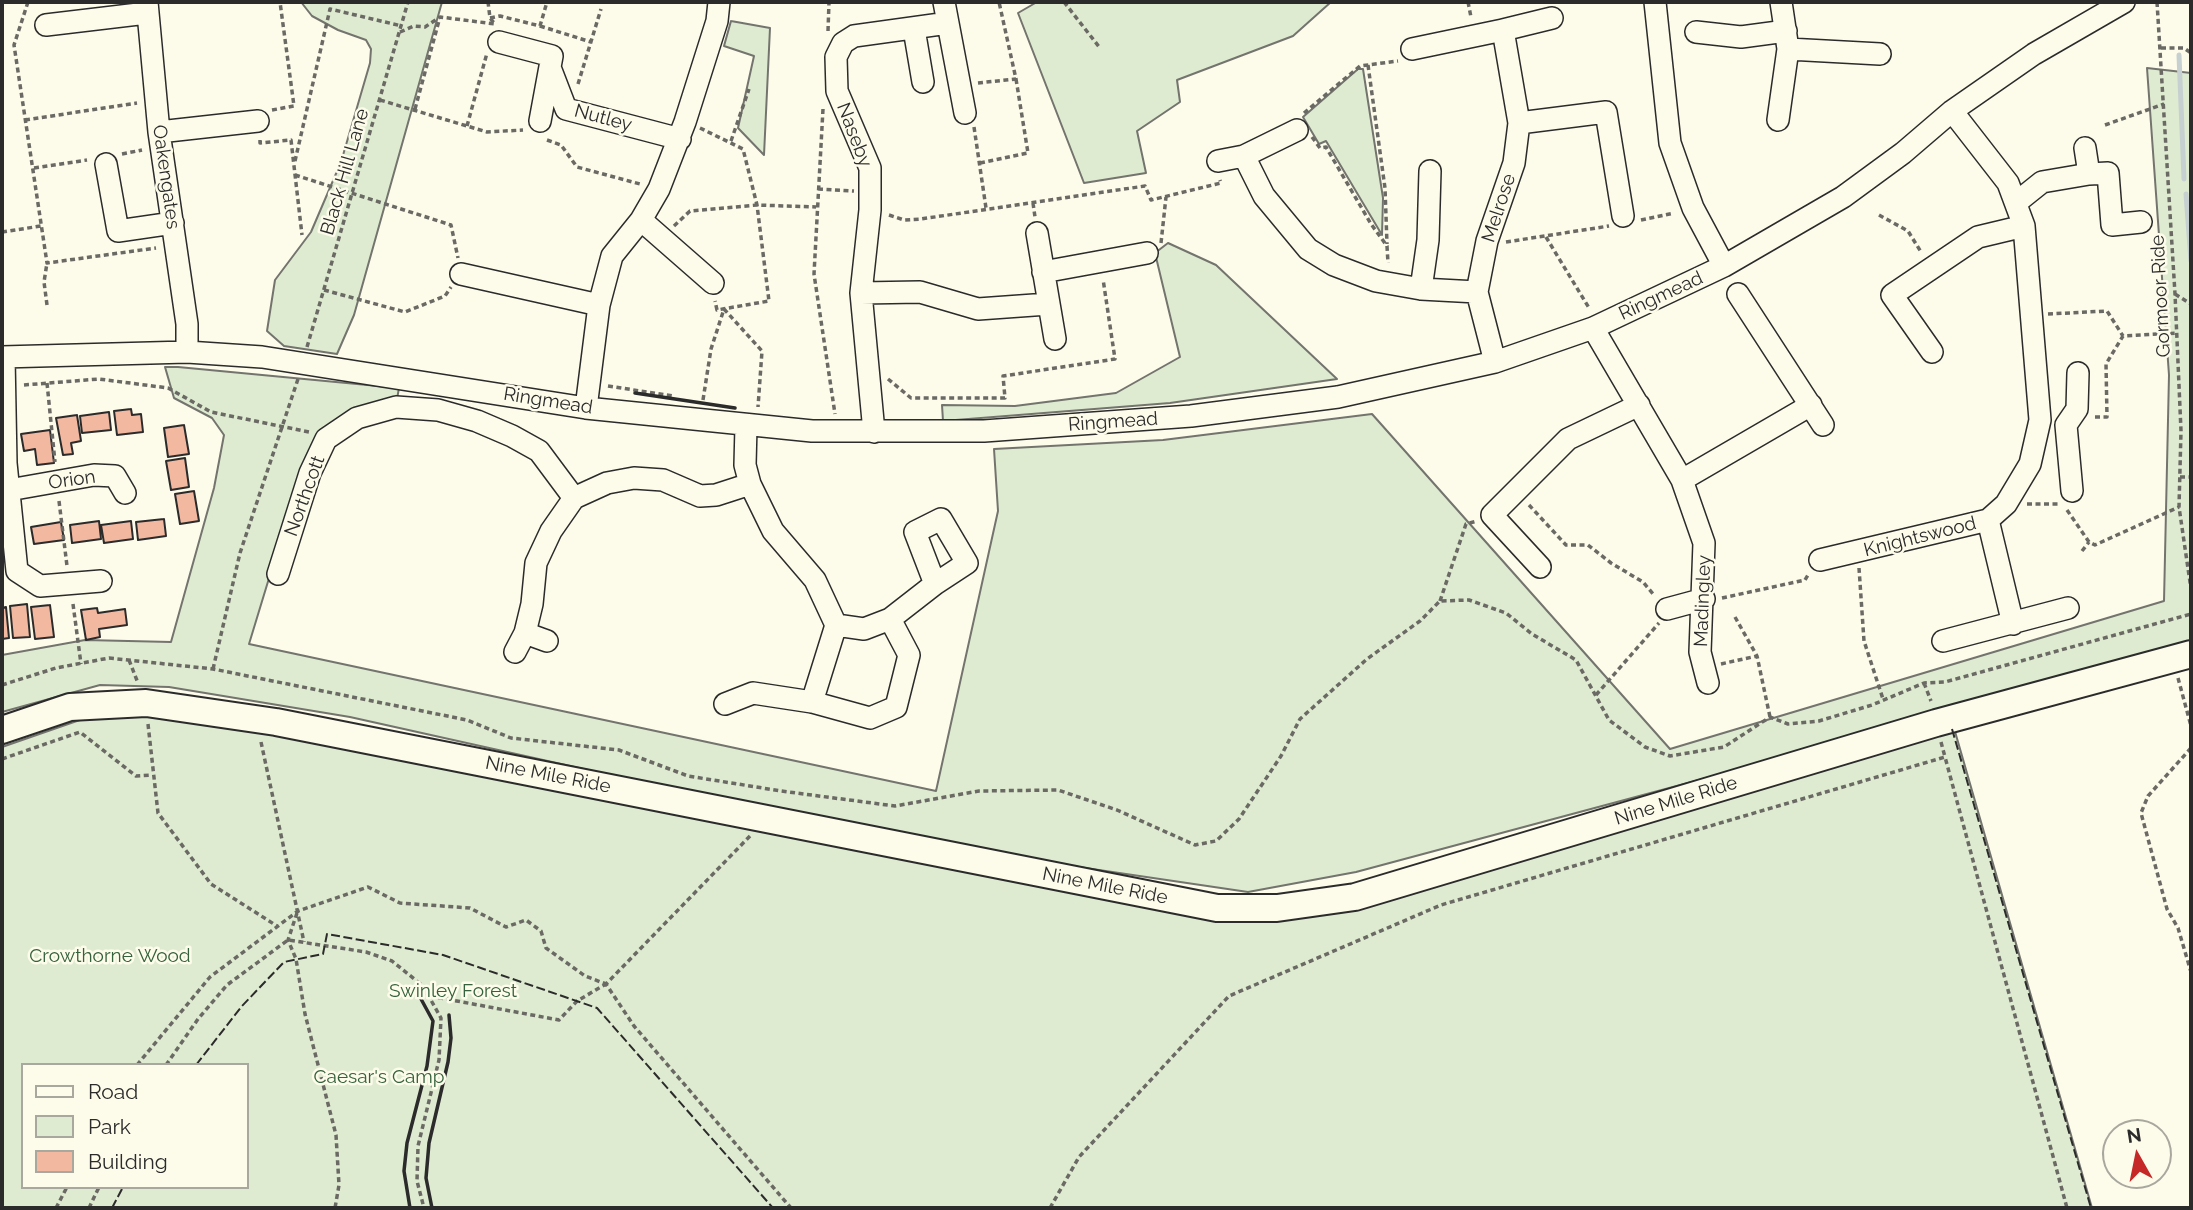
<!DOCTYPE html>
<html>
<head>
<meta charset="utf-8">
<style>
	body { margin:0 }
	#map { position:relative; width:2193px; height:1210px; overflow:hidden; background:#fdfbea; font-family:Raleway,sans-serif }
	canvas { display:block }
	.frame { position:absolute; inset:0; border:4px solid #2b2b2b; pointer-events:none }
	.legend { position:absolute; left:21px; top:1063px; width:228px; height:126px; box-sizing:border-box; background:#fdfbea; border:2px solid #a9a89e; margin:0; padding:9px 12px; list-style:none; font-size:21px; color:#2b2b2b }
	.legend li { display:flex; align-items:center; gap:14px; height:35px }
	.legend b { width:35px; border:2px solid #a9a89e }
	.north { position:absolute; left:2102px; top:1119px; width:70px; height:70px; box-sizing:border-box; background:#fdfbea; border:2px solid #a9a89e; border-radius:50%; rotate:351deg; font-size:19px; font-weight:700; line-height:28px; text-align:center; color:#2b2b2b }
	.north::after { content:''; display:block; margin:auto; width:24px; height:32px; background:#c62828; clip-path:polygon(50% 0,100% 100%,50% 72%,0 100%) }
</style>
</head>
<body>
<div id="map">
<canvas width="2193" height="1210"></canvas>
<div class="frame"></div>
<ul class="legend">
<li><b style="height:9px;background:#fdfbea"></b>Road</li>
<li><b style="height:19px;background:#deebd1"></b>Park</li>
<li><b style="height:19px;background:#f2b8a0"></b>Building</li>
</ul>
<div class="north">N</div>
</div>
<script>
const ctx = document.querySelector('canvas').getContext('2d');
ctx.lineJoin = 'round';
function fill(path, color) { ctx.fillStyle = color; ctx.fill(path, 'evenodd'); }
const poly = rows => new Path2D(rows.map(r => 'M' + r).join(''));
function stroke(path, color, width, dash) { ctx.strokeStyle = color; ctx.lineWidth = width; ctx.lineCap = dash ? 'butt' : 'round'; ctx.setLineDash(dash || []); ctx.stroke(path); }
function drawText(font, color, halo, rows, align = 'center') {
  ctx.font = font + ' Raleway,sans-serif'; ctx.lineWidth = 5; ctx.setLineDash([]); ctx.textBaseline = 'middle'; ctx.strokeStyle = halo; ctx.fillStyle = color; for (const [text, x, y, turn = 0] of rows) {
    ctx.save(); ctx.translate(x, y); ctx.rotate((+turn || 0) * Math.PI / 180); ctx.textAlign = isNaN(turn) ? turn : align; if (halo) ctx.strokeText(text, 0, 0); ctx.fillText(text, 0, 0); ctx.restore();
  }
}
const green = poly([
	[301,2,442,2,354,315,337,354,284,346,267,331,275,280,311,232,341,162,370,63,371,49,366,40,338,30,312,16,301,2],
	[1037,2,1331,2,1293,36,1177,80,1180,102,1137,131,1146,173,1084,183,1018,13,1037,2],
	[731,21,770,28,764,155,738,128,754,56,724,46,731,21],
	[2147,68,2191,73,2191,648,1356,872,1248,892,916,843,350,717,169,687,100,685,2,712,2,655,85,640,171,642,214,488,224,435,212,418,174,398,165,367,178,367,399,388,397,399,305,460,249,644,936,791,998,511,994,449,1163,440,1372,414,1670,749,2164,601,2169,375,2147,68],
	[1358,69,1363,69,1383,198,1382,235,1326,141,1319,144,1303,117,1358,69],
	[1168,243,1216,265,1337,379,1170,403,943,421,942,405,1015,406,1116,393,1180,357,1155,253,1168,243],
	[168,713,1076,893,1246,921,1324,912,1954,728,2092,1208,2,1208,2,747,97,714,168,713],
	[23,1065,247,1065,247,1187,23,1187,23,1065]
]);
const stream = poly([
	[2179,55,2184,179],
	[2186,194,2191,261]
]);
const building = poly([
	[131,409,132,415,141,414,143,432,117,435,114,411,131,409],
	[109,412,111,430,82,433,80,416,109,412],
	[77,415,81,441,71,443,73,454,63,455,56,418,77,415],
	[184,425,189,454,168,457,164,428,184,425],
	[50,430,54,463,37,465,35,449,24,451,21,434,50,430],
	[185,458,189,487,171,490,166,461,185,458],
	[194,491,199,521,180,524,175,494,194,491],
	[164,519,166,536,138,540,136,522,164,519],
	[99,521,101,539,72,543,70,525,99,521],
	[131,521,133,539,104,543,101,525,131,521],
	[61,522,64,540,34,544,31,527,61,522],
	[27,604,30,637,13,638,10,606,27,604],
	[50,605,54,637,35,639,31,607,50,605],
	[6,607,9,638,2,639,2,608,6,607],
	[97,608,98,613,125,609,127,625,99,629,100,637,86,640,81,610,97,608]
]);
const path = poly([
	[28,2,14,45,47,263,156,248],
	[1064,2,1100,48],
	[1468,2,1471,17],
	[2157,2,2175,294,2181,431,2179,507,2191,589],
	[490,18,500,16,540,26,547,2],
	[540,26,591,42],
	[828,31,829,2],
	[400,32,414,26,425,27,440,17,495,24,490,18,488,2],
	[2161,48,2184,48,2191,53],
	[1368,65,1385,188,1387,244],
	[978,83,1016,79,999,2],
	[578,84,601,9],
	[380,100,487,132,523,130],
	[415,109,440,17],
	[823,109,814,274,835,414],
	[272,110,294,106,280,2],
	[1304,113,1360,66,1398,61],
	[25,120,137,103],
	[2105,125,2164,104],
	[467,126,487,53],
	[974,127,986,208],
	[700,128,743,149,757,205,769,301,717,310,715,301],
	[1312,137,1320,148,1326,147,1371,224,1387,246,1388,263],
	[260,140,260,143,291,140,302,235],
	[547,140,561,145,577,167,640,184],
	[731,141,749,89],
	[122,154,142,150],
	[295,161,330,9,402,26],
	[980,163,1028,153,1016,79],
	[34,168,87,160],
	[295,175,451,225,458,258],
	[818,189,854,191],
	[1033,203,1035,217],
	[889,215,904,220,921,219,1145,186,1151,200,1221,183,1220,180],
	[1879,215,1908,231,1921,252],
	[1641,220,1674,213],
	[674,226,690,211,757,205,816,207],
	[2,232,41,226],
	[1546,237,1589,308],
	[1506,242,1609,226],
	[1161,243,1166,197],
	[324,290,405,312,445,296,451,287],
	[2175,294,2191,304],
	[47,305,44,282,47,263],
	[2048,314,2107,311,2123,336],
	[307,347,408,2],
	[888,379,911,398,1005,398,1003,376,1115,359,1103,279],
	[47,383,55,462],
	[24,385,99,379,168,388,211,412,309,432],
	[608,386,673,396],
	[703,400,711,349,724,309,762,351,758,407],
	[2095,417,2107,417,2106,364,2123,336,2177,333],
	[2180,477,2191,477],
	[59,501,67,566],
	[2027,504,2058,504],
	[1529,505,1566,545,1588,545,1611,563,1643,582,1654,595],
	[2067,510,2089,542,2095,545,2179,507],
	[2082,551,2089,542],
	[1859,568,1864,641,1883,699],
	[1722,598,1805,580,1808,575],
	[1440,601,1466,524,1477,521],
	[73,604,81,664],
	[1735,617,1757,656,1770,717],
	[129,660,138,683],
	[1721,664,1757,656],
	[213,669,240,553,298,379],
	[2178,678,2191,726],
	[1924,683,1931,701],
	[2,685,56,668,109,658,213,669,467,720,511,738,619,750,688,776,781,791,895,806,979,791,1058,790,1117,810,1195,845,1216,841,1239,819,1281,756,1300,719,1367,659,1420,621,1440,601,1469,600,1506,613,1532,634,1576,660,1609,720,1645,747,1670,756,1724,747,1770,717,1788,724,1819,721,1872,705,1924,683,1945,682,2191,614],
	[1596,695,1659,623],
	[148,724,158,813,211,884,277,926],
	[261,742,304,942],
	[1941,742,1945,757],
	[2191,748,2148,796,2141,813,2167,909,2178,928,2191,972],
	[2,759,80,732,136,776,152,775],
	[750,836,606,984,634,1026,791,1208],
	[297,913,288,940,296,959,305,1014,336,1135,339,1185,335,1208],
	[430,996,559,1020,577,1001,606,984],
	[137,1065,210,977,298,911,368,887,400,903,470,908,506,927,526,920,541,931,546,948,585,976,606,984],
	[166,1065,198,1019,227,985,288,940,366,952,392,961,423,986,441,1018,439,1060,418,1146,417,1181,424,1208],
	[56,1208,67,1187],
	[89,1208,99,1187],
	[1050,1208,1079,1157,1229,996,1441,905,1945,757,2067,1208]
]);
const minor = poly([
	[147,2,159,132,187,324,187,352],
	[944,2,965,113],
	[1655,2,1670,143,1693,208,1724,266],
	[46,25,147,13],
	[914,29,923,82],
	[1503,30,1552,18],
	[1696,32,1741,37,1786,31],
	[499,42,552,56,540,121],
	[1412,49,1503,30,1519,123,1514,163,1487,241,1477,292,1495,362],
	[1788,49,1880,54],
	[551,70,566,109,680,139],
	[1778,120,1788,49,1781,2],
	[1519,123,1606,112,1623,216],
	[1297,130,1244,156,1264,196,1308,249,1334,265,1376,281,1421,289,1477,292],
	[159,132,258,121],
	[1218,161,1244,156],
	[106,164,118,231,173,223],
	[2089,174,2108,173,2112,225,2141,222],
	[2017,202,2042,182,2089,174,2085,148],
	[641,220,713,283],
	[1037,233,1055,339],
	[1043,272,1147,253],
	[461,274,599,305],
	[1421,289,1428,240,1430,171],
	[861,293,920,292,978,309,1048,304],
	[1738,294,1823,425],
	[1593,328,1682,480,1704,543,1700,652,1708,683],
	[1932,352,1892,295,1978,237,2024,226],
	[2,357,187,352,262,357,586,408,812,431,984,431,1191,416,1338,397,1495,362,1593,328,1724,266,1843,197,1903,153,1952,111,2034,54,2124,2],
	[4,357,6,463,17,571,40,586,101,581],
	[586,408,599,305,612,256,641,220,659,189,685,122,717,21,719,2],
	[2066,425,2072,491],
	[2066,425,2077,409,2078,373],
	[746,426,745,465,750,484,773,531,815,580,836,625,864,629,890,619,935,584,915,532,941,519,967,563,935,584],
	[874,432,861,293,870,210,870,168,837,91,836,57,843,43,854,36,948,23],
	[1682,480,1811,405],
	[9,490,94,475,115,476,125,493],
	[1988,520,2013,624],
	[1820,560,1988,520,2006,504,2030,464,2040,420,2024,226,2008,183,1952,111],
	[1540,567,1492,515,1568,439,1639,405],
	[278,574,310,473,326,439,357,418,396,407,438,410,477,421,512,436,539,451,574,498],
	[1667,609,1704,599],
	[525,633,547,641],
	[1943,641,2068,608],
	[515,652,525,633,532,604,536,563,551,531,574,498,607,483,634,478,663,480,700,496,716,495,750,484],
	[812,702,836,625],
	[725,704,753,693,812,702,870,718,896,707,909,655,890,619]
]);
const major = poly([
	[2,730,70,707,146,703,276,722,1217,908,1277,908,1355,897,1936,723,2191,654]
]);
const fence = poly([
	[1952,729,2091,1208],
	[196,1065,242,1006,284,962,323,954,327,934,443,955,597,1008,773,1208],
	[112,1208,123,1187]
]);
const wall = poly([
	[635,393,735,408],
	[410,1208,404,1171,407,1143,427,1066,433,1021,421,999],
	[432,1208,426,1178,429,1143,448,1062,451,1038,449,1015]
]);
const streetNames = [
	["Nutley",603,118,15],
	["Naseby",854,135,69],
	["Black Hill Lane",345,172,-74],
	["Oakengates",166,177,82],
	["Melrose",1499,208,-72],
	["Ringmead",1661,296,-25],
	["Gormoor Ride",2161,296,-93],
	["Ringmead",548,401,9],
	["Ringmead",1113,422,-4],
	["Orion",72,480,-8],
	["Northcott",305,496,-70],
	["Knightswood",1920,537,-14],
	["Madingley",1703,601,-88],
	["Nine Mile Ride",548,775,11],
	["Nine Mile Ride",1676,801,-17],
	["Nine Mile Ride",1105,886,11]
];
const parkNames = [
	["Crowthorne Wood",110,956],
	["Swinley Forest",453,991],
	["Caesar's Camp",379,1077]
];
fill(green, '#deebd1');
stroke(green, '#74746e', 2);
stroke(stream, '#c7d0d0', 5);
fill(building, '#f2b8a0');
stroke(building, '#2b2b2b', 2);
stroke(minor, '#2b2b2b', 24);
stroke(major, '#2b2b2b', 30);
stroke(path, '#6a6964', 3.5, [5, 3.5]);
stroke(minor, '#fdfbea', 21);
stroke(major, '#fdfbea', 26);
stroke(fence, '#2b2b2b', 2, [9, 3.5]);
stroke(wall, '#2b2b2b', 3.5);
drawText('19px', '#2b2b2b', '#fdfbea', streetNames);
drawText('19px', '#34623c', '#fdfbea', parkNames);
</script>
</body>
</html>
